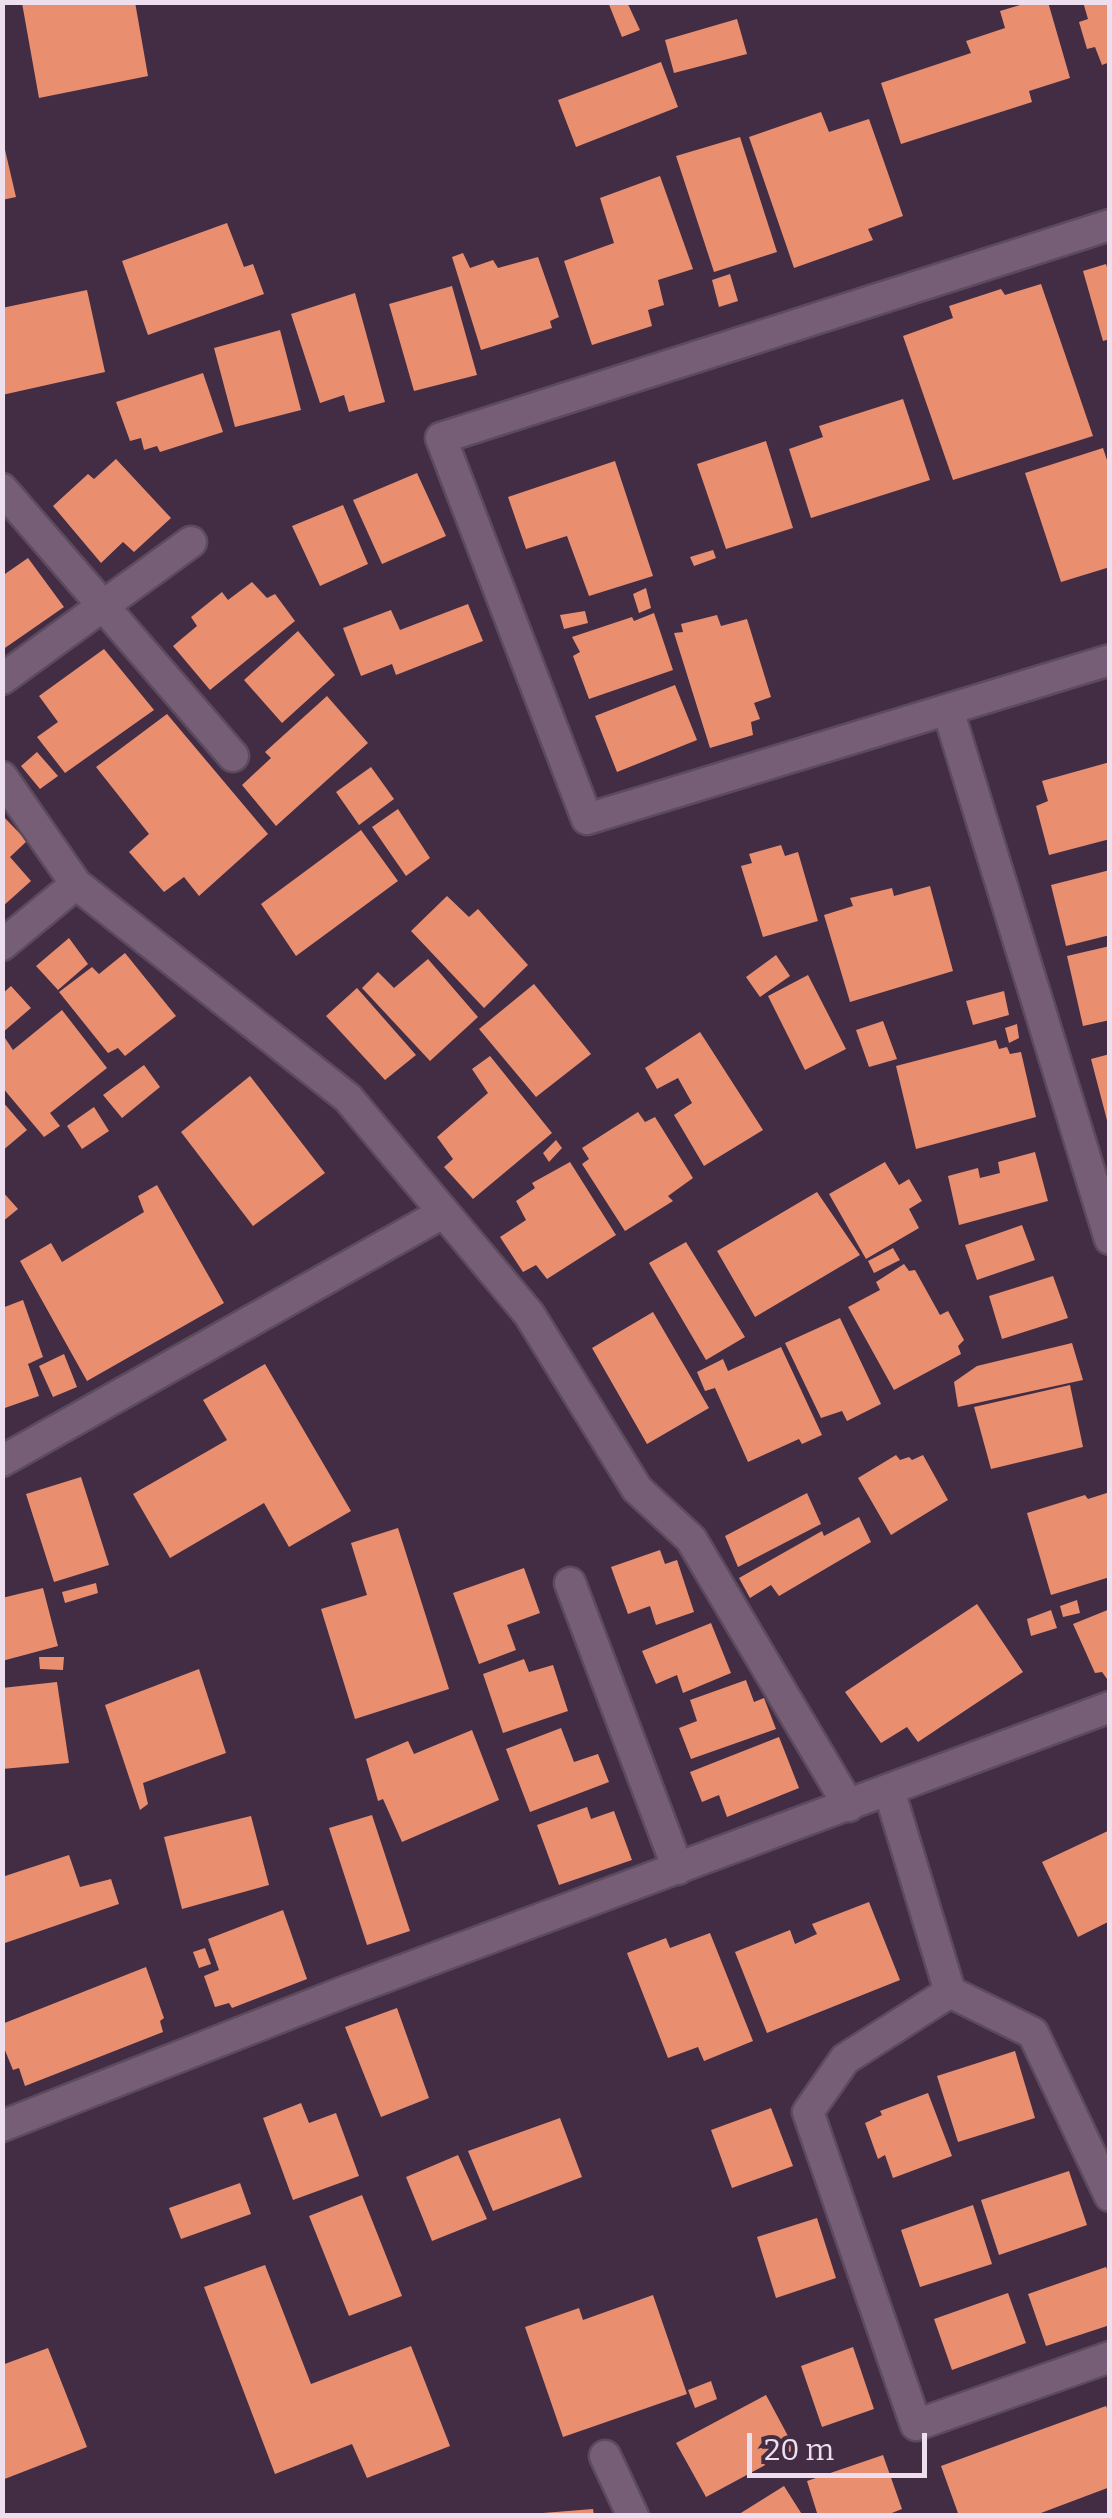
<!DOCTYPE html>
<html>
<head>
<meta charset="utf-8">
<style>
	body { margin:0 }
	#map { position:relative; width:1112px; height:2518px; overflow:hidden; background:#432d44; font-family:Bitter,serif }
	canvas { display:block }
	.frame { position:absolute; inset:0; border:5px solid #eddfed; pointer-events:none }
	.scale { position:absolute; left:747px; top:2433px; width:180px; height:45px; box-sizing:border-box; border:5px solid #eddfed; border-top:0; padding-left:12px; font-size:30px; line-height:35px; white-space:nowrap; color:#eddfed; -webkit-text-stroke:8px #432d44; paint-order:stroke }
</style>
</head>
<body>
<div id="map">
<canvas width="1112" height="2518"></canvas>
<div class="frame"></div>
<div class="scale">20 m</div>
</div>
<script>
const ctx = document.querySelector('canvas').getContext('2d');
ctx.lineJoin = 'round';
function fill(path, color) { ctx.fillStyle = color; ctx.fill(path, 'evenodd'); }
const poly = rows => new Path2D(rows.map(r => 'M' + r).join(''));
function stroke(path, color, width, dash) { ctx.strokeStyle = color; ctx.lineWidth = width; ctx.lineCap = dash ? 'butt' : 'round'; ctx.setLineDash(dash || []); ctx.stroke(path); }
const building = poly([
	[135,2,148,76,39,98,22,3],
	[608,2,627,2,640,30,622,37],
	[1030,2,1048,2,1070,78,1029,91,1032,102,901,144,881,83,971,53,966,41,1005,28,1000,11],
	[1083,2,1110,2,1110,62,1102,65,1095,47,1087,49,1079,22,1088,19],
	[737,19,747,54,674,73,665,40],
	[661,62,678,107,576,147,558,100],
	[821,112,829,132,869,119,903,216,868,229,873,240,794,268,749,137],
	[2,137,16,197,2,200],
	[740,137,777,252,714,272,676,156],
	[660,176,693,269,658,280,664,305,648,310,652,326,592,345,564,261,614,243,600,198],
	[227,223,244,267,253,264,264,294,148,335,122,261],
	[463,253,470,268,493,260,498,268,538,257,559,317,550,321,552,328,481,350,452,257],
	[1106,264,1110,277,1110,339,1103,341,1083,271],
	[730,274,738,301,719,307,712,280],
	[1041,284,1093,436,953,480,903,336,953,318,949,306,1001,289,1005,295],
	[452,286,477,375,414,391,389,304],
	[87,290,105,372,2,395,2,308],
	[355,293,385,402,349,412,344,395,320,403,291,314],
	[280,330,301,410,235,427,214,348],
	[203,373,223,432,160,452,157,446,144,450,141,438,130,441,116,402],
	[903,399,930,480,811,518,789,449,823,437,819,426],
	[766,441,793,528,726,549,697,464],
	[1103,448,1110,469,1110,567,1061,582,1025,473],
	[116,459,171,518,134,552,123,542,101,563,53,506,88,474,94,479],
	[615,461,653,576,589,596,567,536,526,549,508,497],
	[417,473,446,536,382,564,353,500],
	[343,505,368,564,320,586,292,526],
	[713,550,716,558,694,566,690,557],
	[28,558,64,607,2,650,2,576],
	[252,582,267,598,275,594,295,621,210,690,173,646,197,626,191,617,222,592,228,600],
	[646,588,651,608,639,613,633,594],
	[468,604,483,641,396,675,392,664,361,676,343,628,391,610,400,630],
	[585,611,588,623,564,629,560,615],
	[654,613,673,670,589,699,573,656,580,652,572,637,632,617,634,621],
	[717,615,721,626,747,619,771,697,754,703,760,719,751,722,753,735,710,748,674,633,683,632,681,624],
	[298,631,335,675,282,723,244,680],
	[104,649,154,710,65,773,37,737,58,722,39,696],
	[675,685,697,740,617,772,595,716],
	[327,696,368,743,276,826,242,785,271,758,265,752],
	[167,714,268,834,199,896,184,877,164,892,129,852,149,834,96,767],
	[37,752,58,776,40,789,21,766],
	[1110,762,1110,839,1049,855,1036,806,1048,801,1042,781],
	[371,767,394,799,359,825,336,792],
	[398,809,430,858,406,876,372,827],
	[2,815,27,841,10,857,31,881,2,907],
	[361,830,398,881,296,956,261,904],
	[781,845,785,856,798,852,818,921,763,937,741,866,752,863,749,854],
	[1110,870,1110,935,1066,946,1051,885],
	[930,886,953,971,850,1002,824,915,853,906,850,898,892,888,894,896],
	[447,896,469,917,478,909,528,965,484,1008,411,931],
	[69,938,88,964,58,990,36,966],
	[1110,946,1110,1020,1083,1026,1067,956],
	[125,953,176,1016,125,1056,118,1048,108,1053,59,992,92,967,99,974],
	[776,955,790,976,760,997,746,977],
	[428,959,478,1017,430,1061,362,988,378,972,394,988],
	[808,975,846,1049,805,1070,768,996],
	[534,984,591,1054,536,1097,479,1029],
	[11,986,31,1008,2,1033,2,994],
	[357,988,416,1055,385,1080,326,1016],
	[1004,991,1009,1015,973,1025,966,1001],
	[62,1010,107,1068,50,1113,60,1126,44,1137,2,1087,2,1040,5,1038,13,1050],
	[883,1021,897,1059,869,1067,856,1030],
	[1017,1024,1019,1038,1009,1043,1005,1028],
	[700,1032,763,1130,704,1166,674,1115,692,1103,678,1078,657,1089,645,1068],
	[996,1040,999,1049,1007,1047,1010,1054,1021,1052,1036,1117,916,1149,896,1066],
	[1110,1054,1110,1124,1108,1124,1091,1059],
	[490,1056,552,1133,473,1199,444,1167,453,1159,437,1137,488,1093,472,1069],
	[144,1065,160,1087,122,1118,103,1095],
	[250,1076,325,1173,253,1226,181,1132],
	[2,1101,27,1130,2,1151],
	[94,1107,109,1131,82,1149,67,1126],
	[638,1112,645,1122,655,1117,693,1178,668,1196,673,1201,625,1231,582,1164,589,1159,582,1148],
	[556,1140,562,1148,549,1162,543,1153],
	[1035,1152,1048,1201,959,1225,948,1176,978,1168,980,1178,1000,1173,998,1162],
	[570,1162,616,1235,547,1279,536,1265,523,1272,500,1237,526,1220,516,1201,535,1188,532,1183],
	[885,1162,899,1185,909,1179,922,1201,909,1209,919,1228,866,1259,829,1194],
	[157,1185,224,1303,87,1381,20,1261,51,1243,62,1262,144,1212,138,1196],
	[2,1191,18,1209,2,1222],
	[817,1192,860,1255,755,1317,717,1251],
	[1022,1225,1035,1260,977,1280,965,1245],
	[686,1242,745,1337,706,1360,649,1263],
	[893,1248,900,1260,874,1273,868,1261],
	[904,1264,909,1271,915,1270,940,1315,948,1311,964,1340,958,1346,961,1354,894,1390,848,1307,880,1290,876,1282],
	[1053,1276,1068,1318,1002,1339,989,1296],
	[23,1300,43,1357,28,1364,39,1396,2,1409,2,1308],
	[653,1312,709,1408,647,1444,592,1348],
	[840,1318,881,1404,847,1421,842,1411,821,1418,785,1343],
	[1072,1343,1083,1380,958,1407,954,1382,977,1366],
	[781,1347,822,1435,802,1444,799,1439,748,1462,715,1388,705,1391,697,1372,723,1359,728,1371],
	[64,1354,77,1387,53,1397,39,1366],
	[265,1364,351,1511,289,1547,264,1503,170,1558,133,1494,227,1440,203,1400],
	[1070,1385,1083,1447,991,1469,974,1407],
	[896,1455,900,1460,909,1457,912,1460,923,1455,948,1500,891,1535,858,1478],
	[81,1477,109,1565,54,1582,26,1494],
	[1110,1492,1110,1577,1051,1595,1027,1513,1085,1495,1088,1499],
	[807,1493,821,1524,738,1567,725,1536],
	[859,1517,871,1542,779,1596,771,1585,750,1598,739,1578,822,1531,824,1536],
	[398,1528,449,1689,355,1719,321,1609,367,1595,351,1543],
	[660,1550,665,1564,677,1560,694,1612,656,1625,650,1606,628,1614,611,1567],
	[524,1568,540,1613,507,1625,516,1650,479,1664,453,1593],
	[96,1583,98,1593,65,1603,62,1592],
	[43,1588,58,1646,2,1661,2,1598],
	[1077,1600,1080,1613,1063,1617,1060,1606],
	[977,1604,1023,1672,918,1742,907,1727,881,1743,845,1692],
	[1110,1609,1110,1683,1102,1672,1095,1673,1073,1624],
	[1051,1610,1057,1628,1031,1636,1027,1619],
	[711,1623,731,1673,683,1693,677,1675,656,1684,642,1651],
	[39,1657,64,1657,63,1670,40,1669],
	[524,1659,529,1672,553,1665,568,1711,503,1733,483,1674],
	[199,1669,226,1753,143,1783,148,1804,140,1810,105,1705],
	[746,1680,754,1702,764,1698,776,1729,691,1759,679,1728,697,1721,690,1700],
	[57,1682,69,1763,2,1769,2,1688],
	[561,1728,574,1762,598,1754,609,1782,530,1812,506,1749],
	[472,1730,499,1800,402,1842,383,1799,378,1801,366,1759,408,1741,414,1754],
	[779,1737,799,1788,727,1817,719,1795,702,1802,690,1772],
	[587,1807,591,1819,614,1811,632,1860,559,1885,537,1825],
	[372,1815,410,1931,367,1945,329,1828],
	[251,1816,269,1885,182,1909,164,1837],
	[1110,1830,1110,1921,1078,1937,1042,1862],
	[69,1855,80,1887,111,1879,119,1904,2,1944,2,1877],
	[869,1902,900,1980,767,2033,735,1952,790,1930,795,1944,817,1934,812,1924],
	[283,1910,307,1979,232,2008,229,2003,215,2007,204,1976,219,1970,208,1939],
	[710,1933,753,2041,704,2061,698,2047,668,2058,627,1953,666,1938,670,1948],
	[205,1948,211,1964,199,1968,193,1952],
	[146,1967,164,2018,160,2021,163,2032,25,2086,19,2068,13,2070,2,2043,2,2024],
	[397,2008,429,2098,381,2117,345,2027],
	[1015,2051,1035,2118,958,2142,937,2076],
	[928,2093,952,2156,893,2178,885,2155,878,2159,865,2123,882,2115,880,2111],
	[301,2103,309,2123,336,2113,359,2176,293,2200,263,2118],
	[771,2108,793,2166,732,2188,711,2130],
	[560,2118,582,2177,493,2211,468,2151],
	[458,2155,487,2219,432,2241,406,2177],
	[1069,2171,1087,2225,999,2255,981,2200],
	[240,2183,251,2214,181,2239,169,2208],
	[362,2195,402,2296,349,2316,309,2216],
	[973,2205,992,2264,920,2287,901,2230],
	[817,2218,836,2278,776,2298,757,2237],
	[265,2265,311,2384,411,2346,450,2446,367,2478,352,2444,275,2474,204,2287],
	[1106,2267,1110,2276,1110,2325,1046,2346,1028,2294],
	[1008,2293,1026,2343,952,2370,934,2319],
	[653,2295,687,2394,563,2437,525,2327,579,2308,583,2320],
	[853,2347,874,2409,822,2427,801,2366],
	[48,2348,87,2447,2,2480,2,2365],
	[711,2381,717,2399,695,2408,688,2390],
	[766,2395,795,2449,706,2497,676,2443],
	[1106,2406,1110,2416,1110,2487,1033,2516,959,2516,941,2466],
	[883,2455,902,2509,884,2516,818,2516,807,2481],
	[784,2486,803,2516,736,2516],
	[593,2509,594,2516,543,2516,543,2513]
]);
const minor = poly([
	[1110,225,441,438,587,819,1110,660],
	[2,489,233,756],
	[2,679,191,542],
	[948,710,1110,1239],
	[2,777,76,884],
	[2,945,76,884,348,1098,529,1314,637,1489,691,1539,849,1806],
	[2,1461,441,1214],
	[570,1583,678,1869],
	[889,1790,950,1992,845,2059,808,2112,916,2425,1110,2357],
	[950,1992,1033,2033,1110,2196],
	[2,2126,344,1992,1110,1707],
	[605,2456,633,2516]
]);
fill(building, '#e98f70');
stroke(minor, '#5c4a5d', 35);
stroke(minor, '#775e77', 30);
</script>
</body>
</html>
